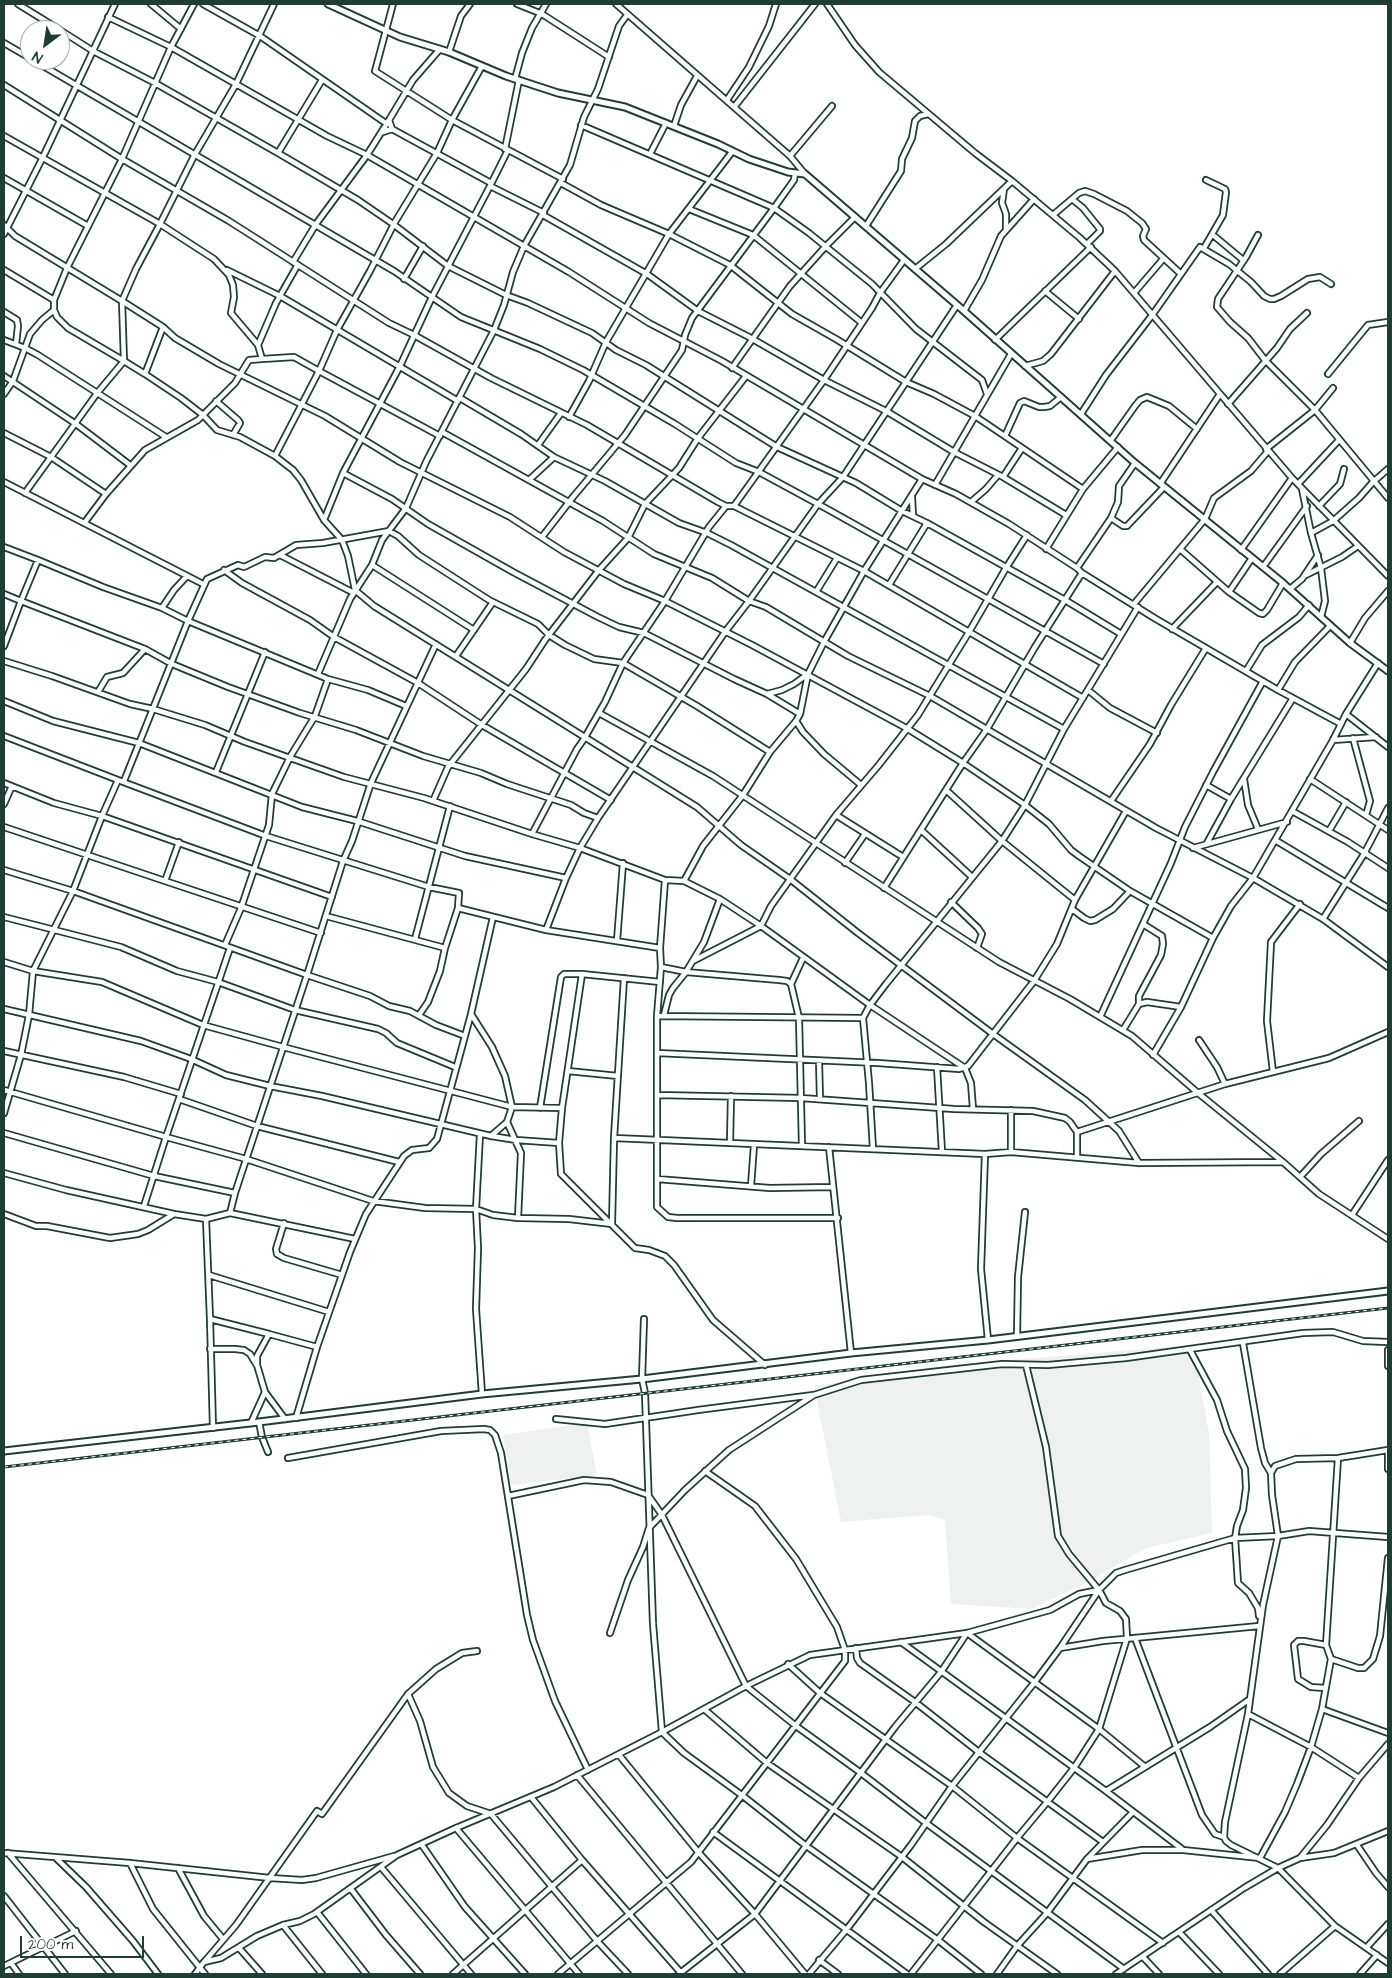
<!DOCTYPE html>
<html>
<head>
<meta charset="utf-8">
<style>
	body { margin:0 }
	#map { position:relative; width:1392px; height:1978px; overflow:hidden; background:#fff; font-family:"Architects Daughter",sans-serif }
	canvas { display:block }
	.frame { position:absolute; inset:0; border:5px solid #1f3d34; pointer-events:none }
	.north { position:absolute; left:20px; top:20px; width:50px; height:50px; box-sizing:border-box; background:#fff; border:1px solid #a5b1ae; border-radius:50%; rotate:211deg; font-size:14px; font-weight:700; line-height:20px; text-align:center; color:#1f3d34 }
	.north::after { content:''; display:block; margin:auto; width:18px; height:22px; background:#1f3d34; clip-path:polygon(50% 0,100% 100%,50% 72%,0 100%) }
	.scale { position:absolute; left:20px; top:1936px; width:124px; height:22px; box-sizing:border-box; border:2px solid #1f3d34; border-top:0; padding-left:6px; font-size:15px; line-height:18px; white-space:nowrap; color:#1f3d34; -webkit-text-stroke:4px #fff; paint-order:stroke }
</style>
</head>
<body>
<div id="map">
<canvas width="1392" height="1978"></canvas>
<div class="frame"></div>
<div class="north">N</div>
<div class="scale">200 m</div>
</div>
<script>
const ctx = document.querySelector('canvas').getContext('2d');
ctx.lineJoin = 'round';
function fill(path, color) { ctx.fillStyle = color; ctx.fill(path, 'evenodd'); }
const poly = rows => new Path2D(rows.map(r => 'M' + r).join(''));
function stroke(path, color, width, dash) { ctx.strokeStyle = color; ctx.lineWidth = width; ctx.lineCap = dash ? 'butt' : 'round'; ctx.setLineDash(dash || []); ctx.stroke(path); }
const built = poly([
	[1193,1345,1209,1433,1212,1533,1146,1548,1086,1583,1031,1609,951,1604,945,1520,928,1515,841,1522,814,1386,949,1365],
	[587,1423,597,1475,511,1485,503,1435]
]);
const minor = poly([
	[18,4,60,30],
	[151,4,181,29],
	[203,4,260,36,387,124],
	[274,4,236,84,194,156,160,224,214,259,229,275,233,285,234,297,231,313,258,345,262,359,294,357,319,371,275,456],
	[393,4,375,71,452,120,437,153,395,222,370,271,337,330,319,371,440,436],
	[517,4,542,14,609,57],
	[616,4,790,156,805,174],
	[827,4,855,45,879,72,975,153,1012,181,1080,238,1115,271,1292,478,1388,576],
	[108,17,171,47,327,136,367,155,569,272,649,323,722,361,922,479,956,494,1009,524,1077,568,1082,573,1156,619,1278,690,1341,724],
	[60,30,93,51,155,83,278,153,358,200,393,224,448,266,506,295,528,303,592,333,616,350,646,365,777,447,856,483,902,511,927,523,1065,600,1121,634],
	[4,43,30,58],
	[449,52,461,16,470,4],
	[33,60,394,271,461,317,540,349,583,370,675,424,736,463,759,472,829,510,1104,664],
	[482,66,452,120,563,179],
	[515,79,522,53,532,28,546,4],
	[4,85,122,159,229,221,389,323,414,335,491,378,587,425,718,502,726,506,734,506,864,571,1083,698],
	[727,100,749,67,769,26,776,4],
	[735,106,815,4],
	[581,125,774,208,809,233,872,284,916,329,982,380,987,394],
	[674,126,681,105,697,76],
	[392,129,389,120,413,80,440,49],
	[383,132,392,129,491,183],
	[4,136,160,224,136,269,122,301,15,236,4,225],
	[505,149,519,80],
	[508,150,490,186,544,213],
	[278,153,322,80],
	[650,154,666,123],
	[790,156,832,106],
	[4,178,88,226],
	[561,183,601,205,669,234,730,265,792,314,836,339,906,382,934,394,975,416,1083,489],
	[1004,189,1002,203,1006,214,1006,229],
	[1072,199,1083,208,1100,229,1100,231,1087,244],
	[689,209,753,235,862,323],
	[543,215,647,274,698,311,749,337,824,380,886,411,954,452,1003,477,1066,515],
	[1053,215,1079,193,1085,191,1094,194,1127,211,1142,223,1146,229,1143,236,1144,240,1181,274],
	[866,226,901,171,902,159,912,138,915,121,920,116,928,114],
	[4,234,43,157,115,4],
	[1213,235,1243,260],
	[1258,235,1246,257,1218,299,1217,307,1230,322,1248,338,1265,360,1315,410,1388,498],
	[1204,248,1223,215,1226,192,1225,189,1206,180],
	[293,262,316,224,367,155,389,120],
	[915,269,946,244,1012,181],
	[4,270,54,300],
	[227,270,280,296,458,401],
	[404,279,423,246],
	[1045,291,1079,319],
	[1134,293,1163,259],
	[964,311,982,280,1001,236,1034,199],
	[4,312,17,320,18,326,16,344],
	[4,340,25,348,38,355,166,437],
	[995,340,1091,247],
	[258,345,276,303,297,266],
	[124,361,122,301,163,327,175,338,219,364,325,416,400,462,510,517,564,552,624,584,665,601,752,645,908,729,963,763,1025,805,1049,824,1071,850,1079,856,1130,891,1213,938],
	[124,361,68,328,57,317,54,310,54,300,67,268,122,159,171,47,194,4],
	[1025,366,1043,361,1051,354,1115,271],
	[732,368,790,286,826,246,855,217],
	[145,374,163,327],
	[1328,374,1368,325,1388,322],
	[4,376,76,424,130,465],
	[4,394,13,381,30,334,42,320,54,310],
	[460,398,521,434,554,457,605,481,679,523,707,533,731,545,1064,729],
	[216,401,238,420,240,423,233,435],
	[1228,404,1277,348,1290,329,1307,313],
	[1081,414,1106,375,1153,314,1200,247,1229,264,1251,282,1264,296,1270,299,1274,299,1281,296,1308,279,1320,277,1331,284],
	[569,417,589,381,606,342,669,234,732,152],
	[442,432,603,521,654,554,712,578,749,601,766,607,848,656,930,696,1156,828,1253,878,1323,919,1388,967],
	[4,433,51,457,98,392,124,361,145,374,181,398,203,415,217,430,240,437,275,456,293,470,301,480,324,520,342,540,348,556,355,590,374,606,697,807,741,845,790,879,858,933,993,1034,1085,1100,1119,1131,1139,1163],
	[1005,436,1020,403,1024,401,1039,407,1044,407,1050,406,1061,397],
	[1111,440,1135,406,1140,400,1147,397,1169,406,1197,429],
	[538,445,561,413],
	[1266,449,1315,410,1333,388],
	[343,473,400,366,432,297,490,186],
	[1003,477,1022,448],
	[529,480,554,457],
	[4,482,203,584],
	[1160,484,1220,394],
	[1298,484,1339,440],
	[935,485,1011,354],
	[1302,489,1311,533,1321,568,1325,601,1321,617],
	[25,493,51,457,106,494],
	[912,497,913,516],
	[971,502,986,489,998,475],
	[734,506,824,380,872,308,880,293,904,260],
	[1319,506,1340,484,1344,469],
	[1111,518,1123,526,1127,526,1164,487],
	[324,520,343,473,392,499,428,524,513,572,598,617,619,627,644,633,734,679,767,694,800,714],
	[85,522,106,494,145,450,198,420,235,383,249,360,262,359],
	[1311,533,1333,521,1359,498,1373,482,1388,469],
	[542,537,573,497,625,435,682,350,685,335,692,318,774,208,794,180,795,173],
	[4,547,38,560],
	[1046,549,1083,489,1118,447],
	[1180,549,1229,592,1259,613,1263,614,1267,610,1283,583],
	[1241,550,1292,478],
	[280,555,354,593],
	[372,565,474,630],
	[1263,567,1307,506],
	[1077,568,1111,518,1118,502,1119,486,1135,463],
	[224,570,242,583,310,620,334,637,418,683,482,725,611,800],
	[1304,576,1342,557,1358,546],
	[889,585,927,523],
	[1290,589,1302,579,1318,555],
	[816,592,837,558],
	[1229,592,1252,558],
	[4,594,21,601,38,560,103,587,162,608,188,621,328,679,368,690,406,706],
	[1134,604,1205,519,1214,498,1251,471,1268,451],
	[162,608,174,590,187,576],
	[1172,629,1217,582],
	[1350,643,1365,618,1388,591],
	[436,644,371,783,352,841,343,861,307,975,370,996,389,1006,410,1011,436,1025,465,1036],
	[4,646,21,601,145,649,172,664,228,687,300,713,356,730,423,756,481,773,507,784,571,805,584,813,598,818],
	[456,656,493,602],
	[4,661,52,676,130,704,153,709,205,725,245,742,344,777,424,798,532,834,580,848,665,880,684,881,720,899,761,926,870,1005,965,1068,971,1083,973,1109],
	[1246,671,1262,645,1299,617,1309,605],
	[318,674,350,599,372,565,382,540,406,508,426,462,494,330,504,305,513,272,524,246,570,165,584,117,598,89,619,26,627,15],
	[808,674,800,714,796,721,803,732,824,754,861,785],
	[1088,690,1110,708,1157,733],
	[1278,690,1295,662,1330,626],
	[98,692,107,677,123,673,145,649],
	[767,694,782,690,794,684,808,674,824,642,864,571,922,479],
	[4,701,53,721,139,743,302,807,357,821,465,856,566,878],
	[599,713,713,776,999,962,1070,999,1132,1036,1198,1093,1283,1162],
	[1346,714,1388,747],
	[4,736,118,780],
	[1353,738,1370,801,1366,815],
	[1333,740,1376,737],
	[216,772,265,652],
	[1244,779,1248,805,1258,829],
	[1310,779,1388,830],
	[124,781,188,621,207,579,238,565,244,567,265,557,274,558,296,545,323,543,389,531,398,536,419,555,489,600,538,624,549,635,565,645,594,659,623,663,697,706,770,752],
	[4,783,54,803,102,816,73,891,33,971,29,1015,21,1055,4,1113],
	[1206,785,1231,799],
	[946,790,1002,841,1075,900],
	[433,801,448,767,526,669,545,640,599,570,628,538,645,504,679,468,698,438,746,376],
	[1111,801,1150,744,1171,705,1206,648],
	[4,804,12,786],
	[1292,811,1348,842,1388,868],
	[836,815,903,857],
	[4,827,165,881],
	[921,830,972,877],
	[1329,831,1346,802],
	[532,834,577,749,584,739,605,702,623,663,665,601,709,527,726,506],
	[1275,840,1388,908],
	[179,842,165,881,321,933],
	[1207,843,1231,799,1293,698],
	[1193,848,1287,822],
	[845,863,865,834],
	[4,870,73,891,307,975,235,1193,230,1213],
	[665,880,660,948,661,967,657,1016,657,1207,668,1217,677,1218,838,1218],
	[684,881,703,846,743,795,770,752,796,721],
	[884,888,963,763,987,729,1035,647,1082,573],
	[332,897,102,816,118,780,266,836,429,887,459,893,458,908,445,948,440,971,428,1002,419,1015],
	[951,902,978,928,982,934,977,948],
	[458,908,546,930,660,948],
	[1072,909,1084,918,1090,921,1095,920,1113,909,1130,891],
	[326,916,445,948],
	[4,917,121,947,177,971,218,982,295,1010,378,1029,386,1033,397,1043,455,1067],
	[1323,919,1364,854,1388,808],
	[546,930,566,878,580,848,598,818,725,632,749,601,818,504,843,477,957,305],
	[415,939,450,806],
	[617,941,623,863],
	[225,945,241,908,269,825,272,794,290,757,315,716,328,679],
	[230,948,166,1137,246,1159,373,1201,425,1208,476,1209,493,1215,518,1218,569,1219,612,1224],
	[693,961,761,926,771,906,836,815,878,766,918,715,969,632,1006,568,1027,535],
	[4,962,33,971,102,982,203,1025,283,1047,512,1107,562,1108],
	[661,967,686,972,779,980,787,981,791,984,799,1018,802,1146],
	[660,982,582,974,562,1108,559,1143,561,1174,635,1248,649,1250,665,1256,674,1265,713,1320,765,1365],
	[791,984,803,958],
	[1139,1004,1139,996,1161,955,1163,944,1162,936,1143,924],
	[4,1009,141,1041,191,1059,226,1075,270,1086,322,1096,491,1136,516,1140,559,1143],
	[471,1014,492,1047,505,1076,512,1107,507,1122,491,1136],
	[664,1015,669,995,673,988,686,972,704,942,720,899],
	[657,1016,863,1018],
	[1100,1017,1171,863,1185,827,1213,772,1263,681],
	[1123,1030,1139,1004,1147,1002,1181,1007],
	[1199,1040,1217,1067,1225,1084],
	[4,1051,124,1077,181,1094],
	[657,1053,878,1063,959,1069,968,1066,1034,981,1057,944,1075,900,1126,811],
	[1153,1055,1181,1007,1213,938,1231,906,1253,878,1333,740,1346,714,1378,663],
	[819,1061,820,1099],
	[937,1067,942,1152],
	[568,1071,618,1076],
	[1273,1072,1267,1021,1271,942,1300,904],
	[4,1090,166,1137,144,1206],
	[657,1095,801,1098,954,1109,1033,1111,1065,1118,1070,1122,1077,1132,1077,1157],
	[179,1099,257,1126,399,1162],
	[540,1108,561,977,564,974,582,974],
	[507,1122,521,1153,518,1218],
	[1077,1132,1225,1084,1329,1058,1388,1032],
	[4,1133,154,1176,235,1193],
	[480,1134,476,1209,478,1248,476,1309,482,1394],
	[614,1138,985,1154,1011,1152,1139,1163,1283,1162,1319,1194,1388,1239],
	[730,1143,731,1096],
	[829,1147,851,1353],
	[873,1149,869,1083,863,1018,870,1005,886,984,1002,841,1025,805,1064,729,1138,607],
	[1011,1152,1011,1110],
	[985,1154,981,1269,988,1340],
	[4,1173,66,1190,174,1214],
	[1300,1177,1321,1154,1359,1121],
	[657,1179,770,1188,833,1187],
	[751,1186,754,1145],
	[4,1214,36,1226,47,1226,110,1238,138,1234,148,1230,174,1214,206,1219,230,1213,355,1239],
	[1352,1215,1388,1160],
	[206,1219,210,1319,269,1334],
	[284,1223,276,1249,277,1254,284,1258,342,1275],
	[612,1224,614,1138,624,978],
	[209,1275,329,1312],
	[210,1319,213,1428],
	[644,1319,642,1379,645,1393,653,1624,662,1732,684,1753,743,1796,805,1845,938,1940,981,1974],
	[1017,1336,1018,1277,1025,1212],
	[1243,1343,1261,1448,1265,1463,1271,1473],
	[210,1349,235,1349,244,1350,250,1354,256,1364],
	[1190,1350,1217,1400,1227,1431,1245,1469,1246,1488,1243,1510,1237,1526,1235,1538,1238,1583,1249,1593,1258,1608,1259,1616],
	[1388,1350,1388,1366],
	[265,1392,285,1419],
	[296,1418,317,1347,350,1252,366,1214,404,1156,412,1150,429,1148,437,1139,471,1014,493,917],
	[556,1419,605,1424,698,1410,813,1395],
	[259,1422,262,1437,268,1452],
	[251,1423,265,1392,257,1365,257,1356,269,1334,317,1347],
	[1388,1450,1338,1458,1296,1459,1275,1466,1271,1473,1272,1495,1278,1536,1263,1605,1248,1714,1225,1822,1224,1837,1226,1841,1231,1845,1278,1868,1335,1926,1388,1963],
	[1388,1451,1388,1469],
	[288,1458,441,1431,484,1429,490,1430,495,1435,501,1453,527,1615,533,1640,555,1701,588,1770],
	[508,1496,584,1480,611,1482,648,1495,662,1515,746,1686,796,1726,861,1773,926,1823,1124,1969],
	[610,1633,628,1580,643,1547,649,1528,685,1490,729,1450,814,1395,861,1380,1002,1364,1048,1365,1126,1358,1303,1333,1333,1332,1363,1341,1388,1342],
	[1135,1638,1202,1815,1215,1834,1224,1837],
	[901,1642,1106,1791,1182,1849],
	[856,1648,857,1658,860,1663,915,1702,980,1753,1103,1842],
	[1060,1648,1103,1641,1259,1626],
	[1331,1659,1358,1668,1364,1668,1373,1659,1380,1636,1388,1558],
	[788,1664,820,1693,952,1786,1017,1838,1163,1943],
	[1325,1688,1311,1687,1298,1679,1294,1645,1298,1641,1304,1641,1326,1645],
	[408,1694,420,1721,433,1767,449,1793,467,1806,491,1814,598,1942,628,1974],
	[704,1709,767,1763,902,1857,984,1922,1057,1974],
	[1322,1709,1388,1733],
	[1248,1714,1311,1747,1359,1778],
	[619,1755,699,1853,755,1914,805,1974],
	[577,1775,742,1974],
	[1106,1791,1210,1727,1250,1699],
	[531,1797,582,1860,681,1973],
	[456,1828,579,1974],
	[713,1832,907,1974],
	[422,1845,465,1907,525,1974],
	[1357,1845,1376,1873,1388,1887],
	[4,1853,130,1863,270,1878,302,1880,316,1878,394,1856],
	[8,1853,111,1974],
	[56,1858,86,1887,133,1941,158,1974],
	[1300,1858,1334,1853,1388,1831],
	[1087,1859,1142,1850,1183,1850,1260,1858,1285,1812,1297,1784,1311,1747,1322,1709,1331,1659,1326,1645,1338,1458],
	[130,1863,153,1909,205,1974],
	[381,1867,471,1974],
	[178,1868,204,1916,223,1939],
	[351,1889,386,1935,420,1974],
	[4,1896,65,1974],
	[1211,1910,1268,1974],
	[317,1912,366,1974],
	[283,1925,322,1974],
	[1180,1933,1219,1974],
	[1367,1947,1388,1924],
	[239,1948,262,1974],
	[1143,1957,1159,1974],
	[819,1960,838,1974],
	[205,1961,236,1925,317,1811,322,1814,408,1694,436,1669,462,1653,477,1651],
	[11,1963,19,1974],
	[4,1966,76,1931],
	[195,1974,204,1962,221,1958,257,1936,283,1925,300,1921,314,1914,397,1855,456,1828,554,1787,662,1732,746,1686,810,1655,967,1633,1050,1610,1079,1594,1099,1590,1116,1573,1125,1570,1235,1538,1278,1536,1309,1531,1388,1537],
	[453,1974,582,1860],
	[558,1974,691,1862,845,1661,845,1650,837,1627,796,1559,755,1506,705,1471],
	[679,1974,755,1914,895,1727,941,1672,967,1633,1099,1729,1144,1766],
	[809,1974,847,1929,911,1845,952,1786,1034,1683,1060,1648,1099,1590],
	[911,1974,1017,1838,1048,1801,1074,1768,1099,1729,1127,1638,1126,1619,1120,1611,1106,1603,1099,1590,1069,1554,1058,1536,1046,1447,1026,1365],
	[997,1974,1017,1946,1047,1913,1087,1859,1133,1812],
	[1116,1974,1244,1888,1278,1868,1300,1858,1327,1825,1359,1778,1388,1744],
	[1280,1974,1335,1926],
	[1360,1974,1377,1955]
]);
const tertiary = poly([
	[328,4,400,37,449,52,506,76,558,93,625,107,718,144,749,159,788,172,805,174,964,311,1135,463,1283,583,1350,643,1388,671],
	[4,1451,259,1422,482,1394,642,1379,851,1353,988,1340,1388,1291]
]);
const rail = poly([
	[4,1467,1388,1308]
]);
fill(built, '#eef1f0');
stroke(minor, '#1f3d34', 8);
stroke(tertiary, '#1f3d34', 9);
stroke(minor, '#fff', 4.5);
stroke(tertiary, '#fff', 5);
stroke(rail, '#1f3d34', 3);
stroke(rail, '#fff', 1, [4]);
</script>
</body>
</html>
